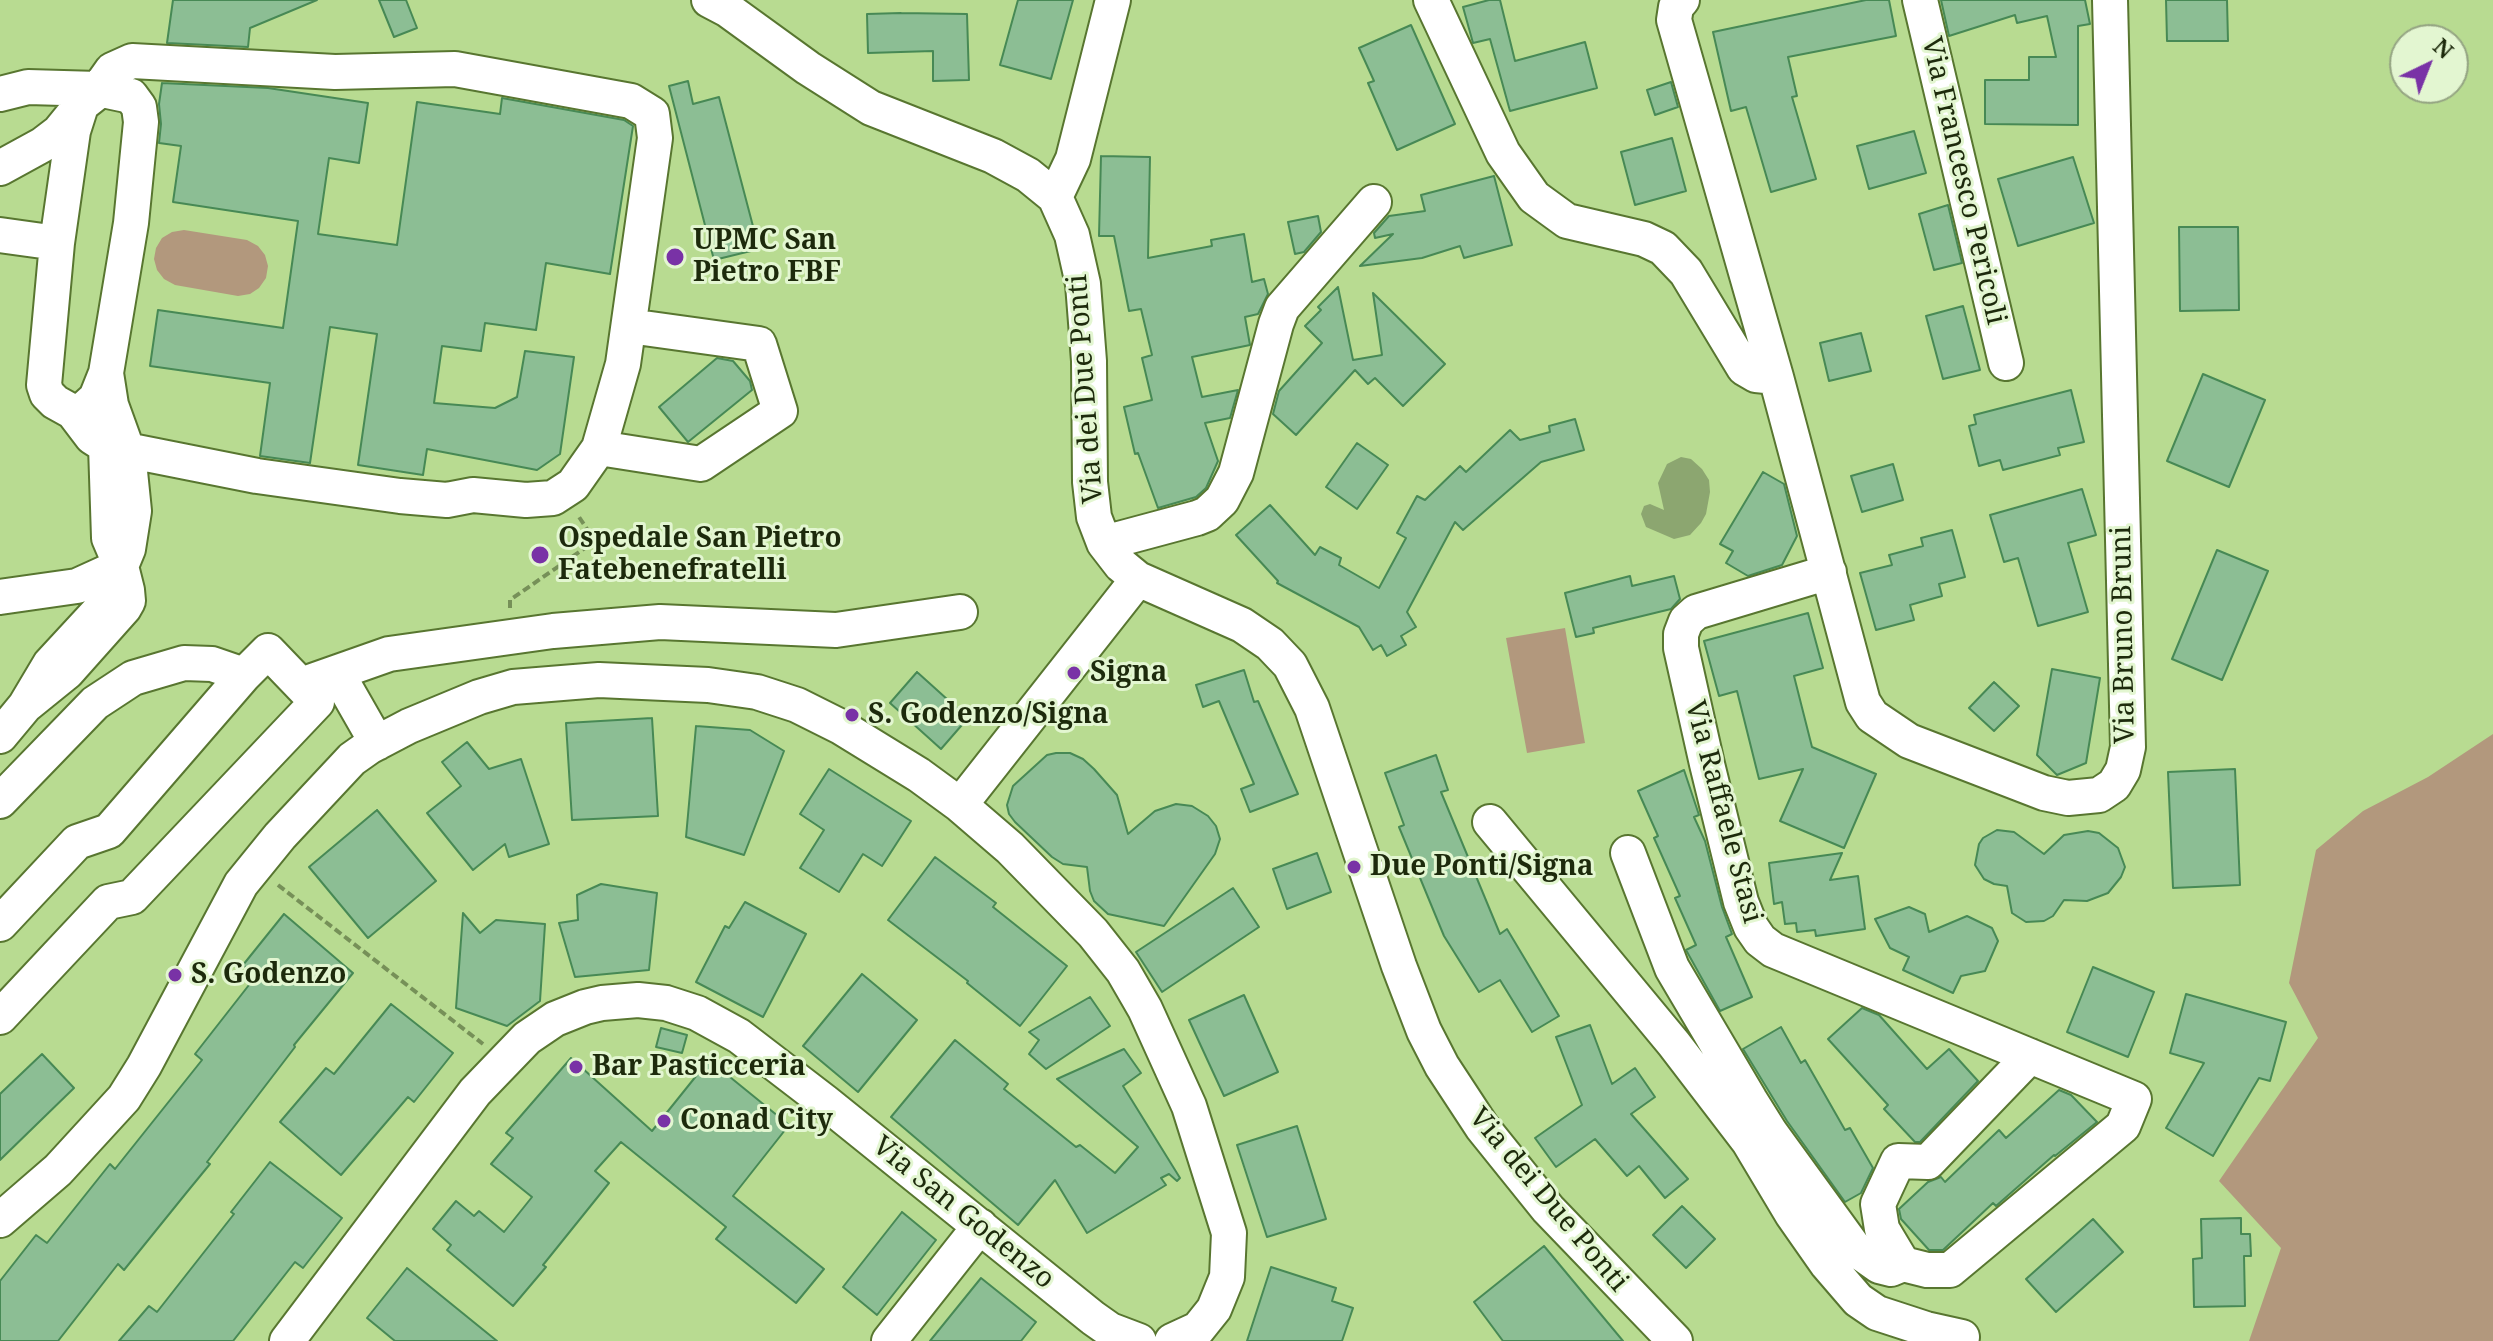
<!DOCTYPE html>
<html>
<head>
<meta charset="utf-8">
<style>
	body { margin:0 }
	#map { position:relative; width:2493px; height:1341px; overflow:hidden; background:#b8db91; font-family:"Noto Serif",serif }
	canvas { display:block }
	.north { position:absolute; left:2389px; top:24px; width:80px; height:80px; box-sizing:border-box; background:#e3f6d1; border:2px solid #94a482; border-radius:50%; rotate:43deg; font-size:22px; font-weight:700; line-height:32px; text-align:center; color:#1d2a0c }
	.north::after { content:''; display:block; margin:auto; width:28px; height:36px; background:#7932a6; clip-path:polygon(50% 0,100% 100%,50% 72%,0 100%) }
</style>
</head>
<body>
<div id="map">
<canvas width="2493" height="1341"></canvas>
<div class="north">N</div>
</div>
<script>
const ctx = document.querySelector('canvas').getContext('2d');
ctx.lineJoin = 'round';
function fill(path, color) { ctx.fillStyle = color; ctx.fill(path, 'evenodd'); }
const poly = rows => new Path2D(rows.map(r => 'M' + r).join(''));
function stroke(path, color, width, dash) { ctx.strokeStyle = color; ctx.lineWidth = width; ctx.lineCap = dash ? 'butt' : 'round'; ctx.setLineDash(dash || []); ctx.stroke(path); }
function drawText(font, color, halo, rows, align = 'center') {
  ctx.font = font + ' "Noto Serif",serif'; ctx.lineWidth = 6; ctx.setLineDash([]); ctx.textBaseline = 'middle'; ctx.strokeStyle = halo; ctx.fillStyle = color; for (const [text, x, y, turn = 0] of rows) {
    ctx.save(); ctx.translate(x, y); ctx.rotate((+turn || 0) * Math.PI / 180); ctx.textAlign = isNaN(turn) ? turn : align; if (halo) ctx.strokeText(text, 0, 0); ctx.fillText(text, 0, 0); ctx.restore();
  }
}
const green = poly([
	[184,230,247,240,258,246,265,255,268,266,266,278,259,288,250,294,238,296,175,285,164,279,157,270,154,259,156,248,162,238,172,232],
	[1565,628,1585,743,1527,753,1506,638],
	[2493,734,2493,1341,2249,1341,2281,1248,2219,1181,2318,1038,2289,983,2316,850,2363,811,2428,777]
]);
const water = poly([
	[1681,457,1691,459,1702,469,1709,480,1710,492,1706,514,1701,523,1690,535,1674,539,1646,527,1641,514,1644,506,1650,504,1664,510,1658,483,1667,464]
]);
const building = poly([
	[173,0,317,0,250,28,248,47,167,43,173,0],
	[379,0,406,0,417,28,394,37,379,0],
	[1018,0,1073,0,1051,79,1000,65,1018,0],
	[1489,0,1500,0,1515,61,1585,42,1597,88,1510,111,1490,39,1473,43,1463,7,1489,0],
	[1866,0,1889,0,1896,36,1788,57,1797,96,1792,97,1816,179,1771,192,1746,107,1731,111,1713,32,1866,0],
	[1941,0,2085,0,2090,24,2078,26,2078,125,1985,124,1985,80,2029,80,2029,57,2056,57,2047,16,2017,23,2015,15,1949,36,1941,0],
	[2166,0,2227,0,2228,41,2167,41,2166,0],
	[901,13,967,14,969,80,933,81,933,51,868,53,867,14,901,13],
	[1411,25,1455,124,1397,150,1368,83,1374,81,1359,48,1411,25],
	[688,81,693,104,719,97,759,249,714,260,669,86,688,81],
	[1671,82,1678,107,1655,115,1647,90,1671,82],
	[162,83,268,88,368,103,359,163,329,158,318,234,397,245,417,102,500,114,502,98,624,120,633,126,610,274,546,263,536,330,485,323,481,351,442,346,434,403,495,408,517,397,525,351,574,357,560,454,537,470,427,449,423,475,358,465,377,334,330,327,310,463,260,456,270,383,150,366,158,310,283,328,298,221,173,202,181,146,159,143,161,124,159,104,162,83],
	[1914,131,1926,173,1869,189,1857,146,1914,131],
	[1672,138,1686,191,1635,205,1621,152,1672,138],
	[1101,156,1150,157,1148,258,1212,246,1211,240,1244,234,1252,282,1264,279,1268,294,1258,314,1245,317,1250,345,1192,357,1202,397,1238,390,1230,418,1205,423,1218,461,1206,488,1196,497,1158,508,1138,453,1135,454,1124,407,1152,400,1142,358,1152,355,1141,309,1129,311,1114,236,1099,236,1101,156],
	[2073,157,2094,223,2018,246,1998,179,2073,157],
	[1494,176,1512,245,1464,258,1460,246,1422,258,1360,266,1393,234,1375,238,1374,233,1389,216,1425,211,1421,195,1494,176],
	[1948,205,1962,263,1934,270,1919,214,1948,205],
	[1318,216,1321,232,1304,252,1295,254,1288,222,1318,216],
	[2179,227,2238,227,2239,310,2180,311,2179,227],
	[1338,287,1353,360,1382,355,1373,293,1445,364,1403,406,1375,378,1368,384,1355,370,1296,435,1273,414,1279,391,1322,343,1305,326,1321,310,1318,307,1338,287],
	[1963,306,1980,370,1943,379,1926,316,1963,306],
	[1861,333,1871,371,1829,381,1820,343,1861,333],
	[717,358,733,361,750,381,752,390,688,442,659,407,717,358],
	[2203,374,2265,400,2229,487,2167,461,2203,374],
	[2071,390,2084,442,2058,448,2060,455,2003,470,2000,460,1979,466,1969,426,1976,424,1974,415,2071,390],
	[1575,419,1584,450,1541,462,1463,530,1455,522,1407,612,1416,627,1401,636,1406,645,1387,656,1381,645,1373,650,1359,627,1277,583,1278,581,1236,535,1270,505,1315,555,1320,547,1341,558,1339,565,1379,588,1406,538,1397,533,1417,496,1425,500,1460,466,1466,472,1510,430,1520,440,1550,432,1549,426,1575,419],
	[1357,443,1388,465,1357,509,1326,487,1357,443],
	[1893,464,1903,500,1862,512,1851,476,1893,464],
	[1763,472,1784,484,1797,536,1782,565,1748,576,1726,563,1733,551,1720,544,1763,472],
	[2082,489,2096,535,2068,543,2088,612,2038,626,2018,558,2004,562,1990,515,2082,489],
	[1952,530,1965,577,1939,584,1942,596,1910,605,1914,620,1876,630,1860,573,1892,565,1889,555,1923,546,1921,538,1952,530],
	[2217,550,2268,571,2222,680,2172,659,2217,550],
	[1630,576,1632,586,1674,576,1680,599,1671,609,1593,628,1594,633,1576,637,1565,593,1630,576],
	[1808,613,1823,668,1794,676,1812,747,1876,774,1844,848,1780,821,1803,769,1759,779,1737,691,1719,696,1704,641,1808,613],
	[2052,669,2100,678,2086,763,2057,775,2037,755,2052,669],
	[1244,670,1254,702,1258,701,1298,794,1250,812,1241,789,1254,784,1219,701,1203,707,1196,685,1244,670],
	[917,672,968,718,941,749,890,703,917,672],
	[1994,682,2019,706,1994,731,1969,708,1994,682],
	[652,718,658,816,572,820,566,723,652,718],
	[696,726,750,730,784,751,744,855,686,837,696,726],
	[467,742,489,769,521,759,549,844,509,857,505,844,473,870,427,813,461,786,442,762,467,742],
	[1056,753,1070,753,1083,759,1094,769,1117,795,1128,834,1155,811,1176,804,1192,806,1208,816,1216,826,1220,839,1215,854,1164,926,1108,914,1094,901,1090,891,1087,867,1063,864,1052,857,1015,822,1009,814,1007,805,1013,786,1047,755,1056,753],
	[1436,755,1448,790,1441,792,1500,934,1507,929,1559,1016,1532,1032,1500,980,1479,992,1444,936,1399,827,1404,825,1385,773,1436,755],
	[829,769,911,821,882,866,863,854,839,892,800,868,824,830,800,814,829,769],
	[2235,769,2240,885,2173,888,2168,772,2235,769],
	[1684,770,1699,815,1694,817,1705,841,1722,907,1732,934,1726,937,1752,997,1720,1011,1686,950,1696,945,1675,898,1680,896,1654,838,1658,836,1638,791,1684,770],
	[377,810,436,881,368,938,309,867,377,810],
	[1997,830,2014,832,2044,854,2064,835,2088,831,2099,833,2118,848,2125,867,2121,877,2108,893,2087,901,2064,900,2053,916,2044,921,2026,922,2012,913,2007,886,1994,884,1984,879,1975,865,1979,844,1983,838,1997,830],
	[1317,853,1331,892,1287,909,1273,869,1317,853],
	[1842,853,1830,880,1858,876,1865,929,1816,936,1815,930,1797,932,1796,923,1785,924,1782,902,1774,904,1769,863,1842,853],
	[935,857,996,903,993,907,1067,966,1020,1026,967,983,968,981,888,920,935,857],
	[601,884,657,893,649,970,575,977,559,923,578,920,577,895,601,884],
	[1233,888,1259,927,1162,992,1136,952,1233,888],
	[745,902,806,934,763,1017,696,982,725,926,729,928,745,902],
	[1909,907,1925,914,1929,932,1967,916,1992,928,1998,941,1985,971,1961,976,1953,993,1903,970,1909,957,1890,948,1875,919,1909,907],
	[463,913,480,933,496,920,545,924,540,1001,507,1026,456,1008,463,913],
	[284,914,353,973,294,1045,295,1047,207,1162,210,1164,187,1192,124,1270,118,1264,58,1341,0,1341,0,1281,36,1235,47,1243,110,1164,115,1169,202,1060,195,1054,256,976,243,965,284,914],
	[2093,967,2154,992,2128,1057,2067,1032,2093,967],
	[862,974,917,1020,858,1092,803,1046,862,974],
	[2186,994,2286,1022,2270,1081,2259,1078,2213,1156,2166,1128,2204,1063,2170,1053,2186,994],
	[1244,995,1278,1072,1224,1096,1189,1020,1244,995],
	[1090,997,1110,1026,1046,1069,1029,1054,1039,1040,1029,1032,1090,997],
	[391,1004,453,1053,414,1102,408,1097,341,1175,280,1122,326,1068,334,1074,391,1004],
	[1862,1008,1879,1015,1927,1069,1949,1049,1978,1081,1920,1142,1915,1142,1884,1109,1888,1105,1828,1039,1862,1008],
	[1590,1025,1612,1084,1635,1068,1655,1097,1631,1114,1688,1179,1665,1198,1639,1166,1627,1176,1595,1139,1556,1167,1535,1138,1582,1105,1556,1037,1590,1025],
	[1781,1027,1801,1063,1805,1060,1845,1130,1850,1128,1873,1168,1861,1193,1845,1202,1787,1121,1743,1049,1781,1027],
	[661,1028,687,1035,682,1053,656,1047,661,1028],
	[955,1040,1008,1084,1004,1089,1076,1147,1080,1145,1115,1173,1138,1147,1057,1079,1124,1049,1141,1073,1123,1086,1180,1178,1177,1181,1169,1174,1161,1178,1166,1185,1087,1233,1055,1180,1018,1225,891,1117,955,1040],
	[42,1054,74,1088,0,1160,0,1094,42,1054],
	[571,1058,652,1131,709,1060,789,1125,733,1196,824,1269,796,1303,716,1239,726,1227,621,1142,595,1171,609,1183,543,1265,546,1267,513,1306,447,1250,451,1245,433,1229,456,1201,474,1216,479,1211,504,1232,532,1197,491,1164,513,1138,506,1133,571,1058],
	[2059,1090,2071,1095,2097,1122,2055,1156,2054,1155,1996,1206,1993,1203,1943,1250,1929,1250,1901,1219,1899,1209,1928,1182,1941,1177,1945,1182,1999,1130,2006,1138,2059,1090],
	[1297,1126,1326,1219,1267,1237,1237,1145,1297,1126],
	[270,1162,342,1218,303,1268,295,1262,233,1341,119,1341,149,1306,157,1312,234,1214,231,1212,270,1162],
	[1682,1206,1715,1239,1686,1268,1653,1235,1682,1206],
	[902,1212,936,1240,877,1315,843,1287,902,1212],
	[2241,1218,2241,1234,2250,1234,2251,1256,2244,1256,2245,1306,2194,1307,2193,1259,2202,1258,2201,1219,2241,1218],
	[2093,1219,2123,1252,2056,1312,2026,1279,2093,1219],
	[1544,1246,1623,1341,1503,1341,1474,1302,1544,1246],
	[1271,1267,1336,1288,1332,1301,1353,1308,1342,1341,1247,1341,1271,1267],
	[407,1268,497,1341,395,1341,367,1318,407,1268],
	[981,1278,1036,1322,1021,1341,930,1341,981,1278]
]);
const path = poly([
	[510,608,510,600,595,541,577,514],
	[278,885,483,1044]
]);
const minor = poly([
	[709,0,728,10,808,68,871,108,993,156,1028,175,1055,197,1072,235,1083,284,1089,361,1090,482,1094,517,1104,543,1121,565,1138,579,1242,625,1270,644,1290,665,1312,708,1399,966,1424,1031,1442,1066,1482,1127,1548,1209,1675,1341],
	[1431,0,1503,153,1534,197,1567,221,1644,239,1663,248,1686,272,1744,368,1756,375,1776,377],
	[1682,0,1676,7,1674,20,1776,377,1863,702,1872,716,1909,741,2044,793,2068,798,2099,795,2114,785,2123,770,2128,747,2110,0],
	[1920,0,2006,363],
	[0,94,28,87,98,89,131,96,139,107,141,122,131,223,106,373,96,398,84,409,73,412],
	[0,168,42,145,59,132,81,105,95,94,112,70,132,61,335,72,455,69,631,101,652,114,655,138,623,364,599,448,573,485,553,498,526,500,473,495,447,500,400,496,257,476,106,446,92,437,73,412,55,402,47,394,44,385,57,243,0,235],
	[1055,197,1073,159,1113,0],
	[57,243,73,131,80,109],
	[106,373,111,405,128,452,134,511,128,549,121,566,109,538,106,446],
	[599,448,701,464,780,411,759,344,629,326],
	[1104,543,1197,518,1207,514,1222,500,1236,473,1276,324,1282,308,1374,202],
	[0,597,77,586,121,566],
	[337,673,377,743],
	[301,685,389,654,553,631,660,622,836,630,960,612],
	[0,736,25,706,50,664,111,598,121,566,127,590,128,601,124,608,67,672,25,706],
	[0,801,95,703,133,678,184,663,212,664,244,675,268,651,317,702,132,897,108,902,0,1017],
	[960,805,1138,579],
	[1490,822,1674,1044,1749,1142,1770,1132],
	[1628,853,1672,968,1750,1100,1770,1132,1855,1249,1879,1266,1891,1269,1903,1264,1927,1270,1950,1270,2123,1126,2134,1099,1773,950,1760,940,1751,927,1741,902,1707,764,1681,648,1681,634,1686,621,1696,612,1829,572],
	[0,924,77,842,109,831,244,675],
	[1749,1142,1792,1214,1827,1264,1858,1300,1877,1313,1926,1329,1962,1337],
	[0,1220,58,1170,124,1098,144,1066,241,884,280,836,352,759,369,747,409,726,479,697,513,687,599,680,708,685,757,692,797,705,841,727,919,775,960,805,1010,848,1093,933,1123,971,1145,1009,1189,1106,1229,1233,1227,1277,1214,1309,1198,1329,1172,1341],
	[1903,1264,1882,1229,1878,1204,1898,1161,1928,1162,2030,1056],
	[287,1341,475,1092,527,1038,555,1019,585,1007,602,1003,638,1000,666,1003,697,1013,739,1036,825,1102,1093,1318,1110,1330,1139,1341],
	[889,1341,980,1226]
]);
const markers = [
	[675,257,10,"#7932a6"],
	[540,555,10,"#7932a6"],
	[1074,673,8,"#7932a6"],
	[852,715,8,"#7932a6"],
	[1354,867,8,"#7932a6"],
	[175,975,8,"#7932a6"],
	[576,1067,8,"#7932a6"],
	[664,1121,8,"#7932a6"]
];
const streetNames = [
	["Via Francesco Pericoli",1963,181,77],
	["Via dei Due Ponti",1086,389,-94],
	["Via Bruno Bruni",2124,635,-91],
	["Via Raffaele Stasi",1723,812,75],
	["Via dei Due Ponti",1548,1200,50],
	["Via San Godenzo",963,1213,39]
];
const poiNames = [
	["UPMC San",693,241],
	["Pietro FBF",693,273],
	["Ospedale San Pietro",558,539],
	["Fatebenefratelli",558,571],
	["Signa",1090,673],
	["S. Godenzo/Signa",868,715],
	["Due Ponti/Signa",1370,867],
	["S. Godenzo",191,975],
	["Bar Pasticceria",592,1067],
	["Conad City",680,1121]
];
fill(green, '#b2987d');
fill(water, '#8ca670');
fill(building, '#8cbe94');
stroke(building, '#478955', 2);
stroke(minor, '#587630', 38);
stroke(path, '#769058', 4, [8, 4]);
stroke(minor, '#fff', 34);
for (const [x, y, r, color] of markers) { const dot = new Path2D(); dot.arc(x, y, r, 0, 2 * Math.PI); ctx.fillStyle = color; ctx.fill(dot); stroke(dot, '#e3f6d1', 3); }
drawText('28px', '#1d2a0c', '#e3f6d1', streetNames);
drawText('bold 28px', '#1d2a0c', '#e3f6d1', poiNames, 'left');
</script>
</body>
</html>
